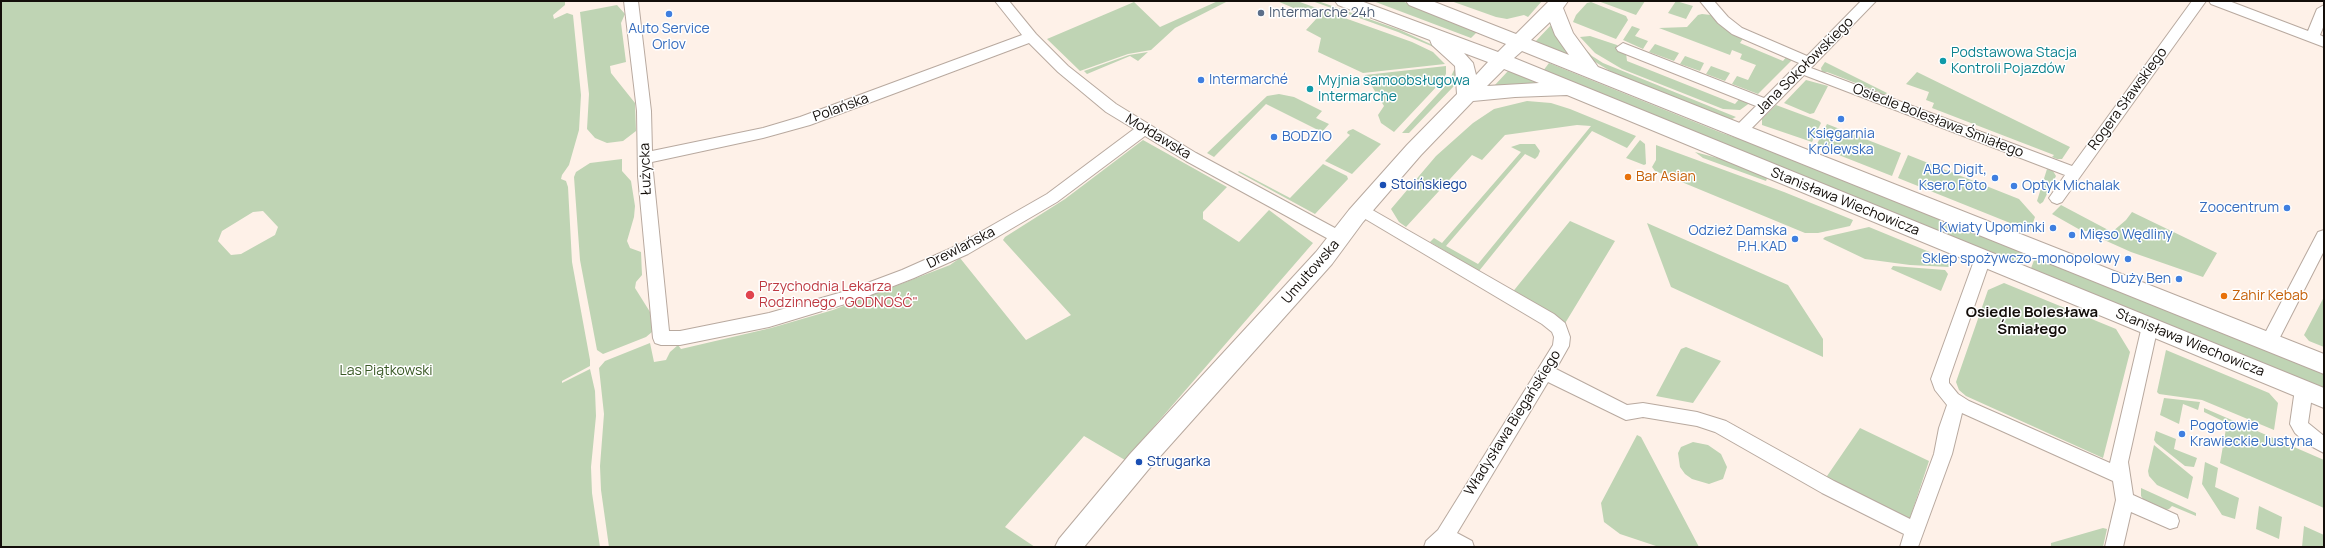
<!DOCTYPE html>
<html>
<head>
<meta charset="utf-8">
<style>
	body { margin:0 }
	#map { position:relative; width:2325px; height:548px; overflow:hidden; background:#fef1e8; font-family:Manrope,sans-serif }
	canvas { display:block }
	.frame { position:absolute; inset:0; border:2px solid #130e0a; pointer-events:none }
</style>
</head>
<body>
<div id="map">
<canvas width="2325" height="548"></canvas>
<div class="frame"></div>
</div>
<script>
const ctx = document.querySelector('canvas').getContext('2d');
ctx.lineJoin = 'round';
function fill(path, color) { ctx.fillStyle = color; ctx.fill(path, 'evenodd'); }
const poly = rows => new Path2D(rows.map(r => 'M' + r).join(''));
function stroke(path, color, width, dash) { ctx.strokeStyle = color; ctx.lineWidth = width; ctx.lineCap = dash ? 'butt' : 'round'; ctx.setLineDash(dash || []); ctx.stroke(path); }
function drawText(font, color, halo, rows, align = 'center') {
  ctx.font = font + ' Manrope,sans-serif'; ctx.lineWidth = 3; ctx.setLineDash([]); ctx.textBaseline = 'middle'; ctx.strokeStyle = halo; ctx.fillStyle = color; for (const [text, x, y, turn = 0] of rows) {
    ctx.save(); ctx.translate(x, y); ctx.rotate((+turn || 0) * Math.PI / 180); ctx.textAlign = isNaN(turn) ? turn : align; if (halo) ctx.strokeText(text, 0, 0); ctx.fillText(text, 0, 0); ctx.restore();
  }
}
const green = poly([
	[1,1,565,1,565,5,553,15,554,19,567,13,573,15,581,95,579,130,569,165,562,175,561,179,566,181,568,187,572,262,590,360,590,366,562,381,562,383,590,369,595,391,596,416,591,467,592,493,600,547,1,547],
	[263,211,278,227,275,235,241,254,231,255,218,241,222,231,253,212],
	[1218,1,1228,1,1175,28,1151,50,1128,54,1080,71,1047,39,1134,2,1160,27],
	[1277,1,1297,1,1412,42,1433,52,1445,64,1363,73,1318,52,1321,38,1306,30,1317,18],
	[1312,1,1318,1,1400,30,1437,47,1436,48,1398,32],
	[1373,1,1402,1,1477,32,1471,38],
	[1451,1,1542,1,1528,17,1524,15,1507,19,1496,17],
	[1598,1,1645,1,1636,15],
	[1676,1,1693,6,1686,19,1668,13],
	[1591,2,1626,16,1628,20,1616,39,1573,22,1576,15,1587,3],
	[617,5,625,14,621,23,626,62,610,66,611,73,635,103,636,131,623,141,607,143,595,138,587,129,589,94,580,12],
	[1702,14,1711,15,1744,37,1740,43,1783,61,1787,56,1793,59,1758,94,1732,84,1737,76,1748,80,1756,65,1740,59,1742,54,1732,50,1730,55,1659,28,1687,27,1698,15],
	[1552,24,1569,54,1568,55,1535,42],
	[1632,26,1640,29,1635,36,1648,41,1643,49,1623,40],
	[1590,36,1617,45,1626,53,1627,61,1735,104,1740,98,1751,102,1740,110,1723,109,1622,69,1595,53,1580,37],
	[1575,38,1592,56,1603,63,1736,117,1732,119,1721,116,1620,77,1587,57],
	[1655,44,1679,53,1674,61,1649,52],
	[1148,52,1138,61,1130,56,1087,74,1084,71,1129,55],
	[1685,56,1704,63,1700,71,1680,64],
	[1825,62,1887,93,1882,97,1879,92,1827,72,1822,73,1821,68],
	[1549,63,1722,133,1792,157,2024,250,2018,266,1543,71],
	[1446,66,1446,74,1440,83,1394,132,1381,123,1378,115,1384,106,1365,75],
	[1711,66,1730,73,1725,81,1706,74],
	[1460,68,1460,76,1453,87,1409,133,1402,133,1448,83,1454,70],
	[1508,71,1539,83,1494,86],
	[1917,72,2070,147,2062,159,2057,159,2052,157,2054,155,1932,108,1934,103,1926,100,1929,92,1906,84],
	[1806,80,1828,86,1814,113,1810,114,1784,103],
	[1279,94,1294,97,1322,111,1316,118,1329,124,1322,132,1266,104,1214,157,1207,153,1267,96],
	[1527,101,1551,103,1570,109,1636,136,1627,148,1592,131,1479,271,1430,242,1434,238,1442,243,1521,152,1511,147,1520,144,1535,144,1540,151,1538,156,1535,159,1525,154,1446,246,1478,264,1591,126,1577,125,1505,135,1482,160,1472,155,1406,227,1399,222,1391,209,1436,156,1473,123,1494,109],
	[1776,105,1819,121,1821,123,1812,142,1762,125,1762,119],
	[1827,124,1901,153,1892,176,1816,146],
	[1353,129,1381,144,1352,174,1325,161,1350,135,1347,133,1348,131],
	[1143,140,1227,187,1203,212,1203,219,1239,242,1269,210,1313,243,1125,460,1084,436,1005,527,1035,547,609,547,601,490,600,466,604,414,599,368,605,361,650,343,654,362,666,360,670,352,678,345,681,349,771,328,833,310,950,265,960,258,1026,340,1071,315,1003,240,1005,237,1065,199],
	[1640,140,1645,144,1646,164,1644,165,1626,158],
	[1656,145,1784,192,1853,220,1850,226,1818,233,1805,233,1655,171,1652,167,1656,160],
	[1695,152,1736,163,1768,176,1766,181,1703,158],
	[1908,155,2019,199,2035,217,2030,231,1898,178],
	[622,159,622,171,631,181,635,206,634,217,627,241,630,248,641,252,642,275,636,282,635,288,650,312,652,332,646,337,603,354,597,350,580,260,574,177,576,172,590,163],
	[1323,164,1347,176,1348,179,1315,214,1238,172,1239,171,1290,198],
	[2047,169,2053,171,2056,176,2043,202,2040,204,2037,201],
	[2061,205,2112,232,2126,220,2132,212,2217,253,2203,277,2131,252,2102,239,2103,237,2091,231,2082,231,2052,214],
	[1570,221,1615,241,1564,325,1511,294],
	[1647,223,1788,285,1823,339,1823,357,1671,287],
	[1869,227,1949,260,1952,265,1949,267,1910,265,1865,259,1823,239,1825,237],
	[2036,255,2324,371,2324,390,2030,271],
	[1893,266,1945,270,1948,274,1941,291,1891,269],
	[2004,283,2116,329,2130,352,2103,458,1966,396,1959,390,1956,382,1988,290],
	[2324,297,2324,347,2309,341,2304,335],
	[1686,347,1721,361,1693,403,1656,396,1681,349],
	[2166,350,2269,393,2278,403,2274,430,2202,400,2159,394,2157,392],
	[2164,398,2200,402,2198,410,2183,404,2179,424,2160,415],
	[2204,408,2324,460,2324,508,2220,463,2227,423,2204,412],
	[1860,428,1929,461,1909,521,1825,479],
	[2156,431,2176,439,2174,449,2197,458,2194,467,2185,466,2156,443,2154,440],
	[1637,435,1641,437,1699,547,1659,547,1620,534,1604,522,1601,503],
	[1693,442,1708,445,1721,454,1727,467,1723,479,1709,484,1692,479,1685,474,1680,467,1678,453,1681,447],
	[2154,445,2193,477,2188,499,2157,485,2149,476,2148,471],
	[2205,462,2218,468,2215,487,2239,498,2235,519,2222,515,2202,484],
	[2141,488,2196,513,2196,516,2172,506,2169,509,2162,511,2145,502,2141,496],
	[2259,506,2282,517,2279,539,2256,529],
	[2304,526,2324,535,2324,547,2302,547],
	[2103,528,2107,529,2103,547,2051,546,2051,543]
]);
const street = poly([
	[624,1,638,1,651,111,652,151,763,128,800,117,1022,35,995,1,1009,1,1036,34,1068,66,1116,104,1196,153,1346,234,1348,238,1346,242,1340,244,1334,242,1186,161,1145,136,1057,202,968,254,914,278,855,301,769,327,680,345,661,345,655,343,653,338,638,176,637,111,624,1],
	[1029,43,1058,72,1106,112,1134,129,1047,194,956,246,902,270,846,291,769,313,680,331,669,331,652,162,763,138,810,125,1029,43],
	[1700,1,1714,1,1728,17,1742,28,1807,56,1861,1,1876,1,1811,68,2072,166,2192,1,2206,1,2062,202,2057,204,2052,202,2049,198,2065,175,1804,75,1746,134,1736,134,1734,130,1736,126,1756,106,1618,51,1616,48,1623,43,1628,45,1764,98,1799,63,1732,34,1718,23,1700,1],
	[2209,1,2229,1,2308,31,2317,9,2324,5,2324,25,2320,35,2324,37,2324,47,2211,4,2209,1],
	[1362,204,1554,314,1565,323,1570,337,1569,346,1556,369,1627,405,1643,403,1697,412,1726,421,1834,481,1910,519,1934,454,1939,428,1947,405,1935,390,1931,379,1975,258,1977,254,1983,252,1989,254,1991,258,1949,379,1949,383,1958,394,1969,401,2110,463,2142,326,2144,321,2150,319,2156,321,2158,326,2128,462,2133,495,2177,515,2179,521,2177,527,2170,529,2131,512,2123,547,2105,547,2116,500,2113,481,1962,413,1952,454,1918,547,1900,547,1904,534,1822,493,1715,432,1697,426,1643,417,1626,420,1548,382,1457,533,1472,541,1474,547,1424,547,1426,541,1438,530,1553,345,1554,337,1552,332,1542,324,1357,214,1354,210,1357,206,1362,204],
	[2324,230,2324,251,2275,347,2269,349,2263,347,2261,342,2263,337,2318,232,2324,230],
	[2304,382,2310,384,2313,389,2308,423,2324,436,2324,453,2307,444,2295,433,2290,424,2295,389,2298,384,2304,382]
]);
const secondary = poly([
	[1335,1,1361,1,1498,52,1506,44,1409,5,1406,1,1432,1,1516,34,1549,1,1568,1,1563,8,1573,33,1598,67,2324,354,2324,374,1522,51,1514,58,2324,388,2324,408,1567,95,1515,97,1473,101,1421,155,1363,222,1332,264,1148,470,1084,547,1055,547,1059,539,1130,454,1316,252,1349,210,1407,145,1457,94,1455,66,1432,45,1430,40,1338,5,1335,1],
	[1550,22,1555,35,1569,55,1531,40,1550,22],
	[1464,53,1488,62,1476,75,1473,63,1464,53],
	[1504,69,1539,83,1487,86,1504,69]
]);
const markers = [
	[1261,13,4,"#5c6f8a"],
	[669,14,4,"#3f7fe0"],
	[1943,61,4,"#0f9aa8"],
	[1201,80,4,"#3f7fe0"],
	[1310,89,4,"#0f9aa8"],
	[1841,119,4,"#3f7fe0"],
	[1274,137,4,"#3f7fe0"],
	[1628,177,4,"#e8710a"],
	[1995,178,4,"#3f7fe0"],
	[1383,185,4,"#1a4fb4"],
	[2014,186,4,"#3f7fe0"],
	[2287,208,4,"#3f7fe0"],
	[2053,228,4,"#3f7fe0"],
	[2072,235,4,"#3f7fe0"],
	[1795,239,4,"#3f7fe0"],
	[2128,259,4,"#3f7fe0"],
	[2179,279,4,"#3f7fe0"],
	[750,295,5,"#e0444e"],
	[2224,296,4,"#e8710a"],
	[2182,434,4,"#3f7fe0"],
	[1139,462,4,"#1a4fb4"]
];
const serviceNames = [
	["Intermarche 24h",1269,13]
];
const shopNames = [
	["Auto Service",669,29,"center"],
	["Orlov",669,45,"center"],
	["Intermarché",1209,80,"left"],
	["Księgarnia",1841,134,"center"],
	["Królewska",1841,150,"center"],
	["BODZIO",1282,137,"left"],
	["ABC Digit,",1987,170],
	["Ksero Foto",1987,186],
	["Optyk Michalak",2022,186,"left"],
	["Zoocentrum",2279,208],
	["Kwiaty Upominki",2045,228],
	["Odzież Damska",1787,231],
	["P.H.KAD",1787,247],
	["Mięso Wędliny",2080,235,"left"],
	["Sklep spożywczo-monopolowy",2120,259],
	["Duży Ben",2171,279],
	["Pogotowie",2190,426,"left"],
	["Krawieckie Justyna",2190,442,"left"]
];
const cultureNames = [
	["Podstawowa Stacja",1951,53],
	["Kontroli Pojazdów",1951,69],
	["Myjnia samoobsługowa",1318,81],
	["Intermarche",1318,97]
];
const streetNames = [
	["Jana Sokołowskiego",1805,66,-45],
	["Rogera Sławskiego",2128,99,-54],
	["Polańska",841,108,-20],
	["Osiedle Bolesława Śmiałego",1938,121,21],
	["Mołdawska",1158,137,31],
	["Łużycka",646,169,-92],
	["Stanisława Wiechowicza",1845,202,22],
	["Drewlańska",961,248,-27],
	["Umultowska",1311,272,-49],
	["Stanisława Wiechowicza",2190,343,22],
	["Władysława Biegańskiego",1513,423,-58]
];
const foodNames = [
	["Bar Asian",1636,177],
	["Zahir Kebab",2232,296]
];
const transitNames = [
	["Stoińskiego",1391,185],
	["Strugarka",1147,462]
];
const healthNames = [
	["Przychodnia Lekarza",759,287],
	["Rodzinnego \"GODNOŚĆ\"",759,303]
];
const parkNames = [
	["Las Piątkowski",386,371]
];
const neighbourhoodNames = [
	["Osiedle Bolesława",2032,313],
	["Śmiałego",2032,330]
];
fill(green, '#bfd4b4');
stroke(street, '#b8a99f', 2);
stroke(secondary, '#b8a99f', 2);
fill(street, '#fff');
fill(secondary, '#fff');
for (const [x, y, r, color] of markers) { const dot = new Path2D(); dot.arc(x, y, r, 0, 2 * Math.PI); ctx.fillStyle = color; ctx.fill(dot); stroke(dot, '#fff', 1.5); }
drawText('14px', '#4e5e75', '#fff', serviceNames, 'left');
drawText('14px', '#366cbe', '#fff', shopNames, 'right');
drawText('14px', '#0d838f', '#fff', cultureNames, 'left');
drawText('14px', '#130e0a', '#fff', streetNames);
drawText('14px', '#c56008', '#fff', foodNames, 'left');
drawText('14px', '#164399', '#fff', transitNames, 'left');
drawText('14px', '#be3a42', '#fff', healthNames, 'left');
drawText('14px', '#385824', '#fff', parkNames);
drawText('bold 15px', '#130e0a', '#fff', neighbourhoodNames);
</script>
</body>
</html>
